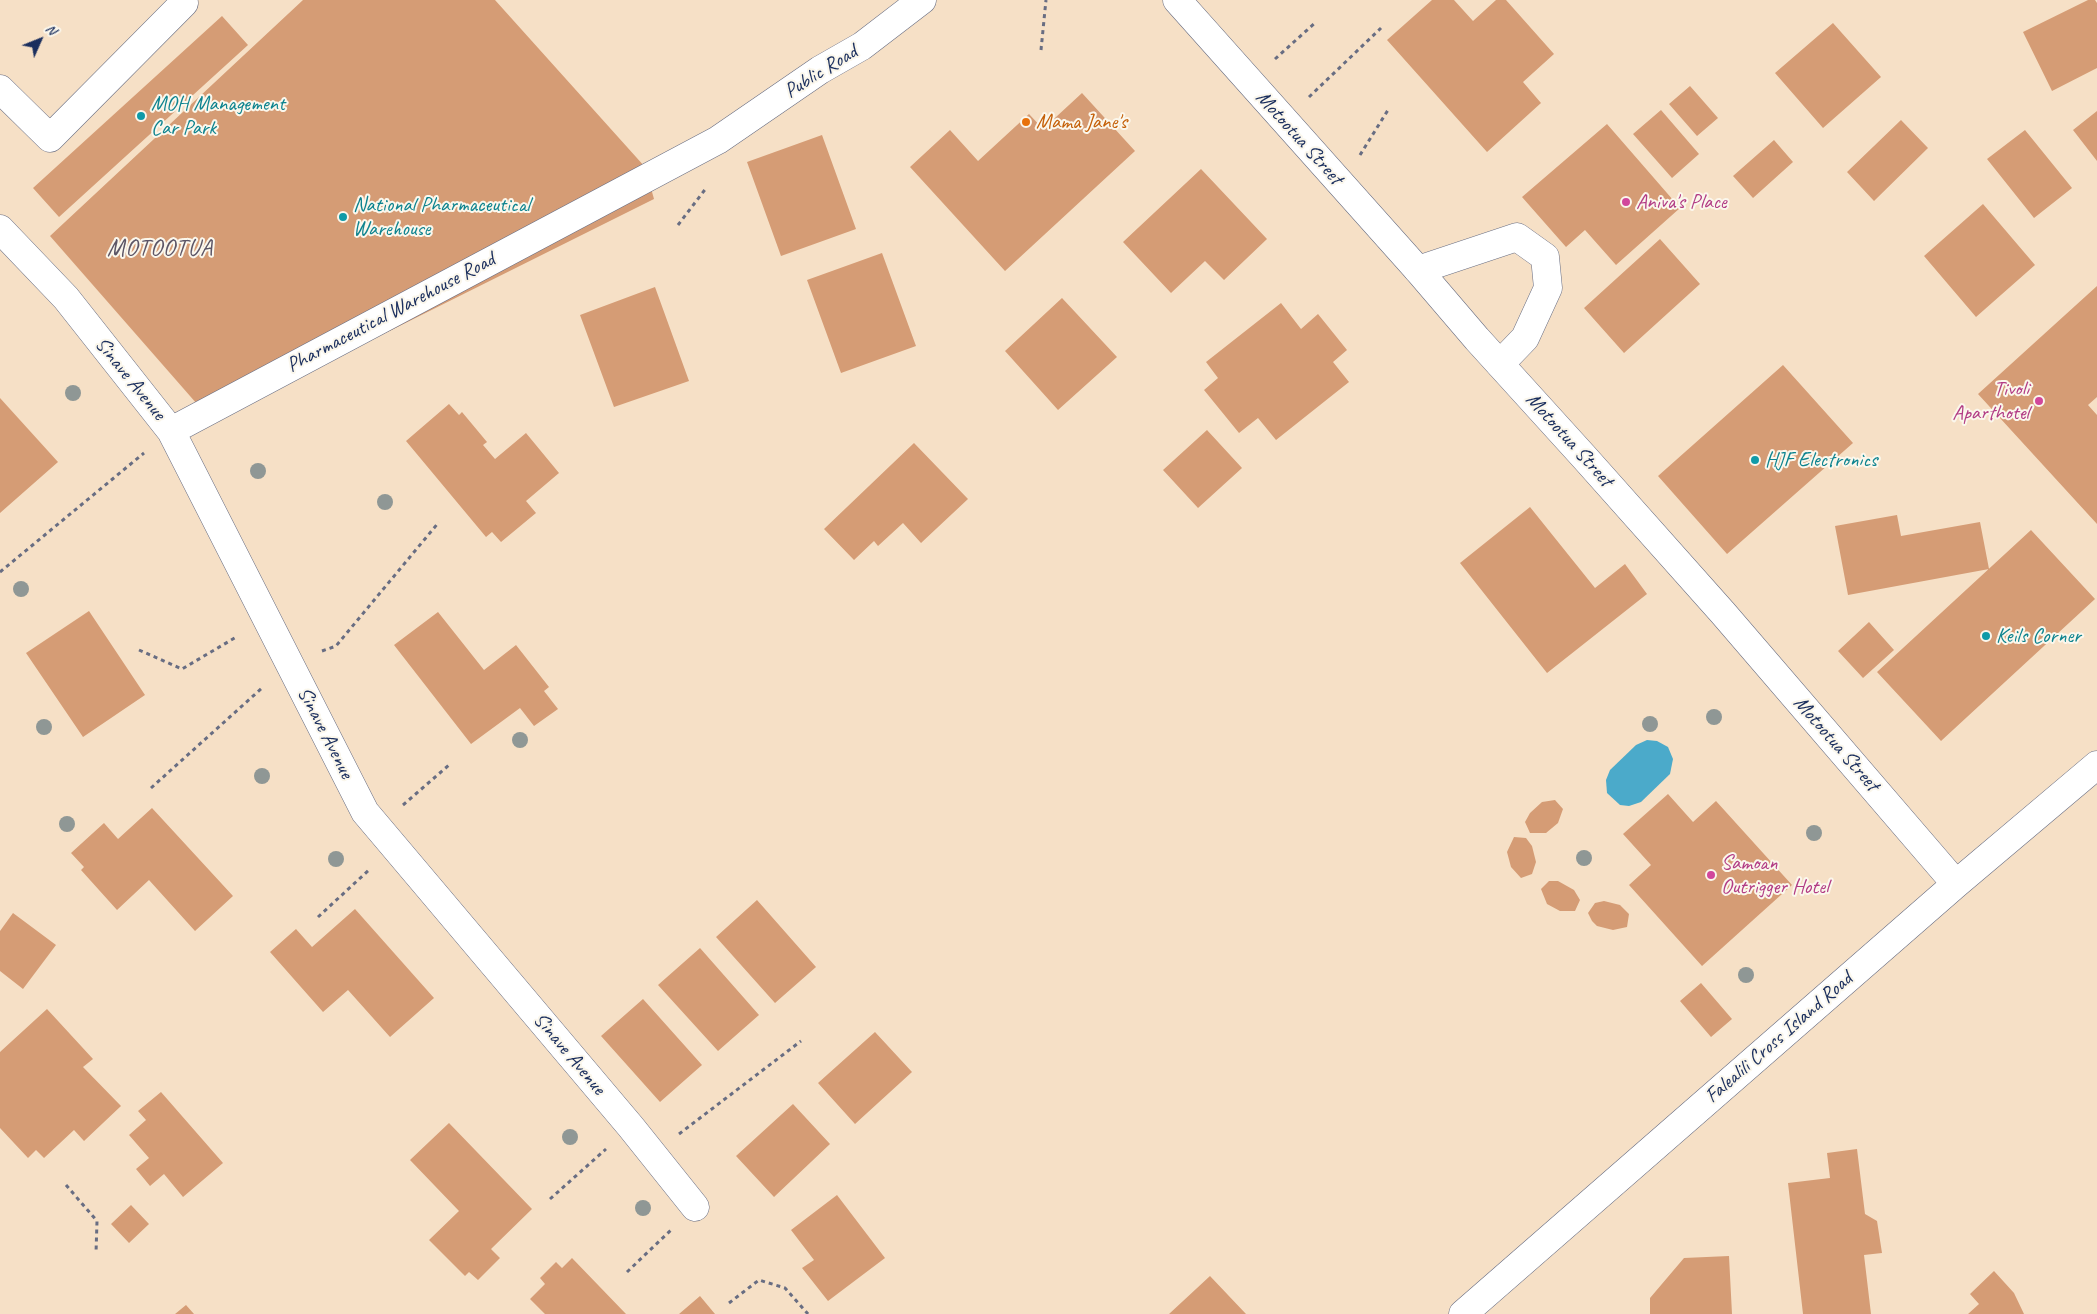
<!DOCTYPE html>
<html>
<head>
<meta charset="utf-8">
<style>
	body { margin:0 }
	#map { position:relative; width:2097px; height:1314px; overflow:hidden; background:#f6e0c6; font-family:Caveat,sans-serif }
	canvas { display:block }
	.north { position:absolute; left:15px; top:15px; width:50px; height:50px; -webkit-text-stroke:4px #fbf7ec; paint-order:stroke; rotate:46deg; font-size:14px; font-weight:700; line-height:20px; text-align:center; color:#1b2f5e }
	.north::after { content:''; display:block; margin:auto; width:18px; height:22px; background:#1b2f5e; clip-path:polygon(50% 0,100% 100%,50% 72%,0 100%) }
</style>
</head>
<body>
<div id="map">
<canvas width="2097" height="1314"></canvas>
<div class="north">N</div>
</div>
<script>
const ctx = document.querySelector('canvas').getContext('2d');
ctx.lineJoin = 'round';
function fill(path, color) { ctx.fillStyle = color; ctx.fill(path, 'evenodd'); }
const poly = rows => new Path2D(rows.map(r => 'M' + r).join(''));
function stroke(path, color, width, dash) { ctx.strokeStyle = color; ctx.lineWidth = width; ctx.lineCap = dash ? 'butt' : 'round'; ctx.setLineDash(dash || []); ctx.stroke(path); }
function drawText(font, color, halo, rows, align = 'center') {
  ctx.font = font + ' Caveat,sans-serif'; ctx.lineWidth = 4; ctx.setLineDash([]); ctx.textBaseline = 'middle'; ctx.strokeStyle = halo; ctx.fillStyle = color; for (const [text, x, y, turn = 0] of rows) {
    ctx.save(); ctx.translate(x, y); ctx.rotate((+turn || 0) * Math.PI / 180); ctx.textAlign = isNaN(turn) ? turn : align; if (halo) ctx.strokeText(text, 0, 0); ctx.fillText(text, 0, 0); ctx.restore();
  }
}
const water = poly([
	[1647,740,1657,741,1668,747,1673,759,1670,774,1641,802,1629,806,1620,805,1607,793,1606,780,1610,770,1636,745]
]);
const building = poly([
	[303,0,495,0,645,167,654,199,211,420,50,236],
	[1432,0,1454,0,1473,21,1496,0,1506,0,1554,54,1523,82,1541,103,1487,152,1387,40],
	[2088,0,2095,0,2097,3,2097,68,2052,91,2023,32],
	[222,16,248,45,59,217,33,188],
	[1833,23,1881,77,1823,128,1775,73],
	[1690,86,1718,118,1697,136,1669,104],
	[1082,93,1135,151,1005,271,910,167,950,130,978,161,1029,114,1043,129],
	[1661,110,1699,154,1672,178,1633,134],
	[2097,111,2097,161,2073,130],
	[1901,120,1928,148,1874,201,1847,172],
	[1607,124,1680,208,1616,265,1585,230,1566,247,1522,197],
	[2025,130,2072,188,2034,218,1987,159],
	[822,135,856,229,781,256,747,162],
	[1774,140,1793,162,1753,198,1733,176],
	[1201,169,1267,239,1224,280,1205,261,1171,293,1123,242],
	[1983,204,2035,265,1976,317,1924,256],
	[1660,239,1700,284,1624,353,1584,308],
	[882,253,916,346,841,373,807,280],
	[2097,286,2097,397,2088,405,2097,415,2097,524,1978,394],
	[655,287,689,381,614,407,580,315],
	[1062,298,1117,357,1058,410,1005,351],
	[1281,303,1301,329,1318,314,1347,350,1333,362,1349,382,1276,440,1258,418,1239,433,1204,390,1218,378,1206,362],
	[1783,365,1853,443,1727,554,1658,476],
	[0,398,58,462,0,513],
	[449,404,459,415,462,412,487,442,483,445,495,459,526,433,559,473,526,501,536,513,501,542,492,532,486,537,406,441],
	[1207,430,1242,468,1198,508,1163,470],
	[914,443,968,499,921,543,903,523,878,546,874,541,854,560,824,529],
	[1530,507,1595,588,1625,564,1647,594,1547,673,1460,563],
	[1897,515,1901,536,1980,522,1989,569,1848,595,1835,526],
	[2031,530,2095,599,1941,741,1877,672],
	[89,611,145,695,83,737,26,653],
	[438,612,484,670,516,645,549,687,544,691,558,709,534,726,520,708,471,744,394,645],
	[1869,622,1894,650,1863,678,1838,651],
	[1668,794,1693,822,1716,801,1792,885,1702,966,1629,885,1651,865,1623,834],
	[1555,800,1563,809,1558,823,1546,833,1530,833,1525,822,1530,813,1542,802],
	[152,808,233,896,195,931,149,880,117,910,81,870,84,867,71,853,104,823,118,839],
	[1514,837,1526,838,1532,846,1536,862,1532,874,1521,878,1511,867,1507,852],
	[1549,881,1558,881,1574,890,1580,900,1575,911,1560,911,1547,904,1541,889],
	[757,900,816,967,775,1003,716,937],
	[1604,901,1620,905,1629,914,1627,927,1613,930,1597,926,1592,921,1588,913,1595,903],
	[355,909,434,998,390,1037,348,990,323,1012,270,952,296,929,312,947],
	[13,913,56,945,23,989,0,971,0,931],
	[700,948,759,1015,718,1051,658,985],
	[1701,983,1732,1019,1711,1037,1680,1001],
	[643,999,702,1065,660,1102,601,1036],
	[47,1009,93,1059,83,1067,121,1106,84,1141,74,1130,44,1158,36,1150,28,1158,0,1128,0,1052],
	[875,1032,912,1072,855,1124,818,1083],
	[161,1092,223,1163,183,1197,164,1174,150,1186,136,1169,149,1158,129,1135,146,1120,138,1111],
	[793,1104,830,1144,774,1197,736,1156],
	[449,1123,532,1209,491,1249,500,1258,478,1280,469,1272,465,1276,429,1240,459,1211,410,1160],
	[1857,1149,1865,1214,1877,1221,1882,1253,1864,1255,1871,1314,1803,1314,1788,1183,1830,1178,1827,1153],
	[837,1195,885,1258,828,1301,802,1268,814,1260,791,1230],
	[131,1205,149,1224,129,1243,111,1224],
	[1729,1256,1732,1314,1650,1314,1650,1298,1684,1258],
	[572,1258,626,1314,545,1314,530,1299,545,1284,540,1278,556,1262,562,1268],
	[1994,1271,2014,1293,2024,1314,1968,1314,1979,1304,1970,1294],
	[1210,1276,1246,1314,1169,1314],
	[700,1296,715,1314,679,1314],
	[186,1305,194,1314,175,1314]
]);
const path = poly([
	[1041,50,1046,0],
	[1275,59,1316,22],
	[1309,97,1381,28],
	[1360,155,1388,110],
	[678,225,707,187],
	[0,572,144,453],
	[139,650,182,669,238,636],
	[322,651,336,646,439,522],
	[151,788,262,688],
	[403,805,449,765],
	[318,917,370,869],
	[679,1134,801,1041],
	[66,1185,97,1221,96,1253],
	[550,1199,606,1149],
	[627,1272,671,1230],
	[729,1303,759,1280,785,1288,808,1314]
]);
const minor = poly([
	[0,89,50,138,184,3,182,0],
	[0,229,66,298,171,431,365,812,631,1127,695,1207],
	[1418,270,1517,237,1545,257,1548,288,1525,338,1500,364],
	[171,431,718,140,820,70,862,46,922,0]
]);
const major = poly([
	[1177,0,1418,270,1477,339,1585,458,1723,613,1956,884],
	[1463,1314,1956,884,2097,765]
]);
const trees = [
	[73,393],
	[258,471],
	[385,502],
	[21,589],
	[1714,717],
	[1650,724],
	[44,727],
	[520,740],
	[262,776],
	[67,824],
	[1814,833],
	[1584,858],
	[336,859],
	[1746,975],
	[570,1137],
	[643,1208]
];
const markers = [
	[141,116,5,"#0f9aa8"],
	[1026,122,5,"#e8710a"],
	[1626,202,5,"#d1479c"],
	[343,217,5,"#0f9aa8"],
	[2039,401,5,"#d1479c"],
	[1755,460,5,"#0f9aa8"],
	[1986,636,5,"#0f9aa8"],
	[1711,875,5,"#d1479c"]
];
const streetNames = [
	["Public Road",821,72,-32],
	["Motootua Street",1299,138,48],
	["Pharmaceutical Warehouse Road",391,313,-28],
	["Sinave Avenue",130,379,51],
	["Motootua Street",1569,440,48],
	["Sinave Avenue",325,733,63],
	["Motootua Street",1836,744,49],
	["Falealili Cross Island Road",1779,1038,-41],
	["Sinave Avenue",569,1054,50]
];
const cultureNames = [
	["MOH Management",151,104],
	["Car Park",151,128],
	["National Pharmaceutical",353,205],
	["Warehouse",353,229],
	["HJF Electronics",1765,460],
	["Keils Corner",1996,636]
];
const foodNames = [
	["Mama Jane's",1036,122]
];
const hotelNames = [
	["Aniva's Place",1636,202],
	["Tivoli",2029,389,"right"],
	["Aparthotel",2029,413,"right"],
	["Samoan",1721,863],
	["Outrigger Hotel",1721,887]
];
const quarterNames = [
	["MOTOOTUA",160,249]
];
fill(water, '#4baaca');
fill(building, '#d59c75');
stroke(minor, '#686d82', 29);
stroke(major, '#686d82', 29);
stroke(path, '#686d82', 3, [4, 4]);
stroke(minor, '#fff', 28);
stroke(major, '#fff', 28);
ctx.fillStyle = '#8f9795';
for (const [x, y] of trees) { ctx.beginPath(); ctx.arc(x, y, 8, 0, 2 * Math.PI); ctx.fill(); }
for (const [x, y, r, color] of markers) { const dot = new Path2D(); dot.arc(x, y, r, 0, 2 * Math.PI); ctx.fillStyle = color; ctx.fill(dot); stroke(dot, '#fbf7ec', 2); }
drawText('21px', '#1b2f5e', '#fbf7ec', streetNames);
drawText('21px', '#0d838f', '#fbf7ec', cultureNames, 'left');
drawText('21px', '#c56008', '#fbf7ec', foodNames, 'left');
drawText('21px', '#b23c85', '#fbf7ec', hotelNames, 'left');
ctx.letterSpacing = '1px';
drawText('24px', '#5c5566', '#fbf7ec', quarterNames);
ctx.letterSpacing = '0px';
</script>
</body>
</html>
